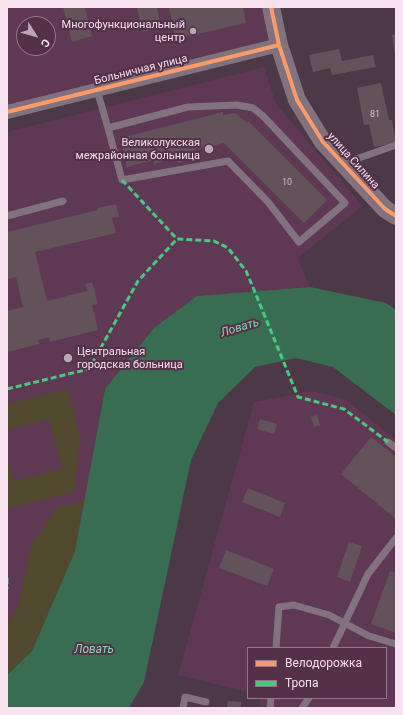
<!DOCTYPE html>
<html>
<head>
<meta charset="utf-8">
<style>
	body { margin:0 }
	#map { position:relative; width:403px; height:715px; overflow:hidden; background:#4c3846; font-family:Roboto,sans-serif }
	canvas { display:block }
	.frame { position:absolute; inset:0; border:8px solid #f7e1ef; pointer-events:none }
	.legend { position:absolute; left:247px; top:647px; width:140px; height:52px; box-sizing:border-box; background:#543049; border:1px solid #95778b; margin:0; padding:5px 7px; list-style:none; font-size:12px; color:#f7e1ef }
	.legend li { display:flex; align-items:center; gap:8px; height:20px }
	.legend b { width:20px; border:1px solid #95778b }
	.north { position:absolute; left:16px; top:16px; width:40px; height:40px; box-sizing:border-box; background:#543049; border:1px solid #95778b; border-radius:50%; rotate:127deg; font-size:11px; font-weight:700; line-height:16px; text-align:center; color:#f7e1ef }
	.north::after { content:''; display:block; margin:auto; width:14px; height:18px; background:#bba6b4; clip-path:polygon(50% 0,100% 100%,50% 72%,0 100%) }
</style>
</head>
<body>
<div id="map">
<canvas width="403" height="715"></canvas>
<div class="frame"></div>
<ul class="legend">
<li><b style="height:5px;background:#fa9b69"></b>Велодорожка</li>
<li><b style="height:5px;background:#46c982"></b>Тропа</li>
</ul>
<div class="north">С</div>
</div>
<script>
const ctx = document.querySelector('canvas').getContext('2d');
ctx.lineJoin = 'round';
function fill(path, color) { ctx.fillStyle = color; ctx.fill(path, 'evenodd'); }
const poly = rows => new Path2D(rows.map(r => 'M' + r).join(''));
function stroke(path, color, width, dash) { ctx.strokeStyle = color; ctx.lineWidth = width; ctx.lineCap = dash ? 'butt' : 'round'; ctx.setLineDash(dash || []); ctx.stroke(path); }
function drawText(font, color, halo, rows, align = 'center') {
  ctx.font = font + ' Roboto,sans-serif'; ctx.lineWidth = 4; ctx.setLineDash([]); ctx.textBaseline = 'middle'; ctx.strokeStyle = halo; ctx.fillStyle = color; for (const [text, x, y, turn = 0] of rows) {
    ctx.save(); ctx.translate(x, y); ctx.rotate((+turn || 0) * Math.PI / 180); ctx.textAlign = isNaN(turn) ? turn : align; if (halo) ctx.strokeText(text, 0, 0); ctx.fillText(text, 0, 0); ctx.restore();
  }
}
const built = poly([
	[7,7,267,7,275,41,7,107],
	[24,24,48,24,48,48,24,48],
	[264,67,276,104,363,206,298,258,310,287,197,296,105,389,85,500,72,505,19,601,17,610,7,624,7,132],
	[312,391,345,399,396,440,396,708,260,708,260,698,386,698,386,648,248,648,248,692,178,675,254,402]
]);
const green = poly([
	[68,389,80,436,74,492,7,509,7,455,14,481,62,469,49,419,7,430,7,404],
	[85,500,75,551,32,651,7,675,7,624,17,610,32,543,60,505,72,505]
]);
const water = poly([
	[310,287,386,303,396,310,396,415,333,367,296,358,255,367,218,403,191,460,144,682,129,708,7,708,7,675,32,651,75,551,105,389,154,328,197,296]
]);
const building = poly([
	[63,7,85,7,92,36,72,42],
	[143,7,157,7,161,28,142,32,137,8],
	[174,7,243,7,246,23,176,39,169,8],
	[396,34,396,54,395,54,392,35],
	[339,49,342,61,373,55,376,67,332,75,330,68,313,72,309,55],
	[381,83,389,120,392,120,396,143,374,147,369,124,364,125,357,88],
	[223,112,223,115,235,113,247,123,248,121,327,200,304,223,224,143,190,151,192,159,178,163,176,154,164,157,164,161,154,164,153,160,127,167,120,138],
	[116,204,119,217,112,218,116,233,35,252,47,301,87,291,85,284,92,282,98,304,92,305,98,330,50,342,49,337,38,340,39,344,7,352,7,311,23,307,16,277,7,279,7,232,98,210,98,208],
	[317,415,320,425,314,427,311,417],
	[260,419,277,424,274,434,257,429],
	[371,437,396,457,396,519,341,474],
	[248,488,285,503,280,517,242,502],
	[349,542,362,546,350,582,337,577],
	[226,550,274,569,267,586,219,568],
	[390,571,396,573,396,633,371,624],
	[228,701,241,702,241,708,227,708]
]);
const service = poly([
	[97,90,108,128,122,180,228,161,268,202,299,242,345,203,263,116,253,108,237,105,188,107,108,128],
	[345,163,396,145],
	[7,216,63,201],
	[388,442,396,448],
	[276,648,279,607,294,605,329,615,369,636,396,644],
	[333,648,368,574,396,538],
	[183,708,185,697,206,702],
	[270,708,271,698],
	[302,708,309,698]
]);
const minor = poly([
	[7,112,279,45]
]);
const tertiary = poly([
	[271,7,279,45,297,100,323,142,385,209,396,216]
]);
const quiet = poly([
	[122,180,177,239,214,241,228,248,246,271,252,285,298,397,344,409,388,442],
	[7,389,89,369,138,281,177,239],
	[7,578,7,589]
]);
const cycleway = poly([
	[271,7,279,45,297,100,323,142,385,209,396,216],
	[7,112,279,45]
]);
const markers = [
	[193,31,4,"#bba6b4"],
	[209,149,5,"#bba6b4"],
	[68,358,5,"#bba6b4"]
];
const numberNames = [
	["81",375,115],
	["10",287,183]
];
const poiNames = [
	["Многофункциональный",185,25],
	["центр",185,38],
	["Великолукская",200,143],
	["межрайонная больница",200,156],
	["Центральная",77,352,"left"],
	["городская больница",77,365,"left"]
];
const streetNames = [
	["Больничная улица",141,70,-14],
	["улица Силина",353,161,48]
];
const waterNames = [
	["Ловать",240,328,-17],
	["Ловать",94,650]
];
fill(built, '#5f3853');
fill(green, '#51492d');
fill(water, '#386d52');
fill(building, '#64525b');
stroke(service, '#82727d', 7);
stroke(minor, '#82727d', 14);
stroke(tertiary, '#82727d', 18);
stroke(quiet, '#46c982', 3, [6, 3]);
stroke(cycleway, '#fa9b69', 4);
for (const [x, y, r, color] of markers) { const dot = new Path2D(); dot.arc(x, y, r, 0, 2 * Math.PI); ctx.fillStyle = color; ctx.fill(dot); stroke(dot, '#543049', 1.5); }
drawText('9px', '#d2bdca', null, numberNames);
drawText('11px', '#f7e1ef', '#543049', poiNames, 'right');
drawText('11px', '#f7e1ef', '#543049', streetNames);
drawText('italic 12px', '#83dcad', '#543049', waterNames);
</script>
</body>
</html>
